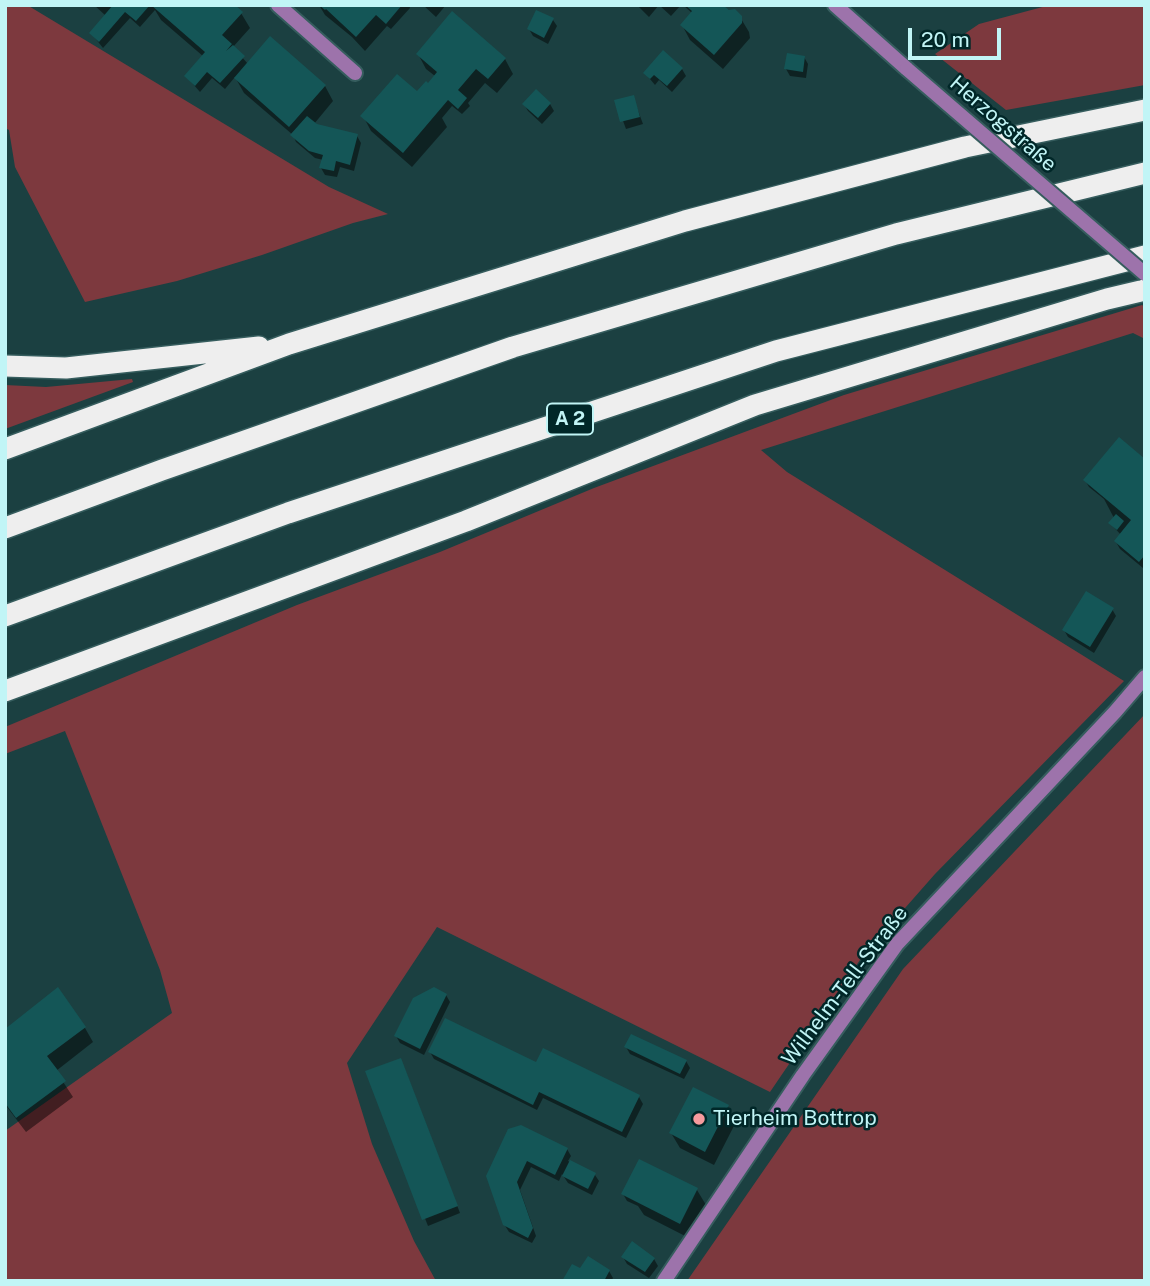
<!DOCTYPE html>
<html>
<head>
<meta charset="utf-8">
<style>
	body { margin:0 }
	#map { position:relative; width:1150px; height:1286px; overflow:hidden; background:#1b4041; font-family:"Public Sans",sans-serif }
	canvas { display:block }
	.frame { position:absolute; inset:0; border:7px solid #c1f5f6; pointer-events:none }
	.scale { position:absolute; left:908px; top:28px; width:93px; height:32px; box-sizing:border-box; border:4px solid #c1f5f6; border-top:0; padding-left:9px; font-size:21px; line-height:24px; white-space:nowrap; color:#c1f5f6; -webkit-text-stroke:5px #002728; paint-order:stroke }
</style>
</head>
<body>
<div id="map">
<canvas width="1150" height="1286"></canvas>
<div class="frame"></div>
<div class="scale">20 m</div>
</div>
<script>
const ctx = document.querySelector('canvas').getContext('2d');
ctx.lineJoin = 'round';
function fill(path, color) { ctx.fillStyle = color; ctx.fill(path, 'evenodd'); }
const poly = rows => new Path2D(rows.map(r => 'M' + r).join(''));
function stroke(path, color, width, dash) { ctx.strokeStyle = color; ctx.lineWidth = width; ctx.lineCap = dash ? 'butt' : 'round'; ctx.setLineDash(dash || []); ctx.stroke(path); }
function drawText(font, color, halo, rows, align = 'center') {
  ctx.font = font + ' "Public Sans",sans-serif'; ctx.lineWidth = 5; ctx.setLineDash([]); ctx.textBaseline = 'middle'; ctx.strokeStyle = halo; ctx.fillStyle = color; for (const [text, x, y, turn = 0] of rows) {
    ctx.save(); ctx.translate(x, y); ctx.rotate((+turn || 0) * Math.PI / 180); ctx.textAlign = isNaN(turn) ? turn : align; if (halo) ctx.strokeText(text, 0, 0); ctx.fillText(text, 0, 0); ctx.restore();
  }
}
const green = poly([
	[5,5,27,5,329,187,388,214,353,223,262,255,177,281,85,302,15,167,9,130,5,128],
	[1050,5,1145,5,1145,85,1006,110,935,54,979,24],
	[1142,305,1145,307,1145,339,1133,333,761,450,787,472,1124,681,935,874,862,957,770,1092,437,927,347,1063,372,1144,414,1241,436,1281,5,1281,5,1131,172,1013,160,970,65,731,5,754,5,727,297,605,440,552,594,488,844,395],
	[132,379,133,382,5,429,5,385,46,387],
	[1145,714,1145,1281,687,1281,903,969]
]);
const shadow = poly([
	[94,5,233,5,241,13,250,28,233,47,248,64,325,86,333,101,314,124,357,136,361,143,354,171,340,167,337,177,325,175,321,168,323,160,315,158,296,142,293,135,244,93,235,77,225,89,212,78,200,92,186,76,204,57,161,20,155,10,140,27,130,18,103,48,91,33,106,16],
	[319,5,409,5,410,8,391,29,387,26,365,51,352,37,325,15],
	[423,5,446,5,436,17],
	[637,5,681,5,671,16,659,5,649,17],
	[683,5,721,5,740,17,749,32,750,38,723,69,690,40,682,25,692,13],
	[553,20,557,26,548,44,533,36,529,29],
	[418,54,505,59,513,74,497,93,485,83,468,103,470,106,462,114,452,106,442,118,447,127,412,167,371,131,363,116,423,98,435,76,426,69],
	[804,57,808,64,806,78,790,76,786,69],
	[682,69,686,76,672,92,659,80,655,85,645,73],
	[633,97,643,124,626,129,616,102],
	[524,104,550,104,554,111,542,124,528,111],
	[1145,461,1145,566,1143,568,1120,549,1116,542,1121,535,1110,523,1114,518,1104,499,1089,487,1085,480],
	[1112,609,1116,616,1094,653,1068,637,1064,630],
	[446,995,450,1002,424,1055,400,1043,396,1036],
	[85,1028,93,1042,56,1071,73,1097,26,1132,7,1107,5,1109,5,1032],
	[626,1047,686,1061,690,1068,684,1079,630,1054],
	[544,1050,639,1097,643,1104,626,1138,543,1098,537,1110,434,1059,430,1052,537,1065],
	[404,1067,460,1213,428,1226,367,1072],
	[728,1107,736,1122,714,1165,680,1148,671,1133],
	[510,1131,567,1149,571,1156,568,1161,595,1175,599,1181,592,1195,568,1183,562,1174,559,1181,531,1167,520,1190,536,1236,532,1243,509,1232,504,1224],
	[697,1190,706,1205,689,1238,644,1215,638,1206,627,1201,623,1194],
	[623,1257,654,1259,658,1266,649,1278,627,1264],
	[581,1270,609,1271,613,1278,611,1281,564,1281]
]);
const building = poly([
	[113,5,150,5,136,21,125,12,99,42,89,33],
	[151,5,235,5,243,12,222,35,232,44,226,51,233,45,245,56,220,83,207,72,195,86,184,76,205,52],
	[319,5,402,5,386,24,376,15,356,37,326,9,325,10],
	[685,5,723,5,729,10,735,9,742,16,742,23,714,55,680,25,692,11],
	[536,10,554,18,544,38,527,29],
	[452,11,506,58,488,79,476,69,458,90,467,98,458,109,448,100,403,153,360,116,397,74,417,91,426,81,428,83,437,72,416,54],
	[270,36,326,85,289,127,234,78],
	[663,50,683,68,667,86,654,75,650,79,643,73],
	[787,53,805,56,803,72,784,69],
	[536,89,551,103,538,118,522,104],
	[634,95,640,117,620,122,614,100],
	[307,116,317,124,358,134,350,165,336,161,334,171,319,168,323,155,309,151,290,135],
	[1119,437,1145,459,1145,555,1139,562,1114,541,1131,520,1083,480],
	[1116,514,1124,521,1117,530,1108,523],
	[1086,591,1114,608,1090,647,1062,630],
	[58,987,86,1027,47,1056,66,1081,16,1118,5,1103,5,1029],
	[434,987,447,994,420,1049,394,1036,413,998],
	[445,1018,536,1062,543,1048,640,1095,622,1132,539,1092,533,1105,428,1052],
	[631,1034,687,1060,680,1074,624,1047],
	[401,1058,458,1206,422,1220,365,1071],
	[693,1087,729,1105,705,1152,669,1133],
	[521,1125,568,1148,555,1175,527,1161,517,1182,533,1228,528,1238,503,1225,486,1176,508,1129],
	[639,1159,698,1188,680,1224,621,1194],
	[570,1160,596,1173,588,1189,562,1176],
	[632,1241,655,1258,645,1272,621,1257],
	[588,1256,610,1270,604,1281,562,1281,572,1264,580,1268]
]);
const minor = poly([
	[278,5,355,73],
	[835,5,907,69],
	[664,1281,803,1075,897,944,1115,712,1145,677]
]);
const motorway = poly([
	[5,366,66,368,259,347],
	[5,449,289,344,685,221,965,147,1145,110],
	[5,528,162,470,513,347,896,234,1145,173],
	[5,616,288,513,776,351,1145,256],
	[5,691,466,521,755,405,1107,299,1145,290]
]);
const minorBridge = poly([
	[907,69,1145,274]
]);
const markers = [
	[699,1119,7,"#f59b9e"]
];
const shields = [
	[570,419,46]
];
const shieldNames = [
	["A 2",570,419]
];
const streetNames = [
	["Herzogstraße",1003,124,41],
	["Wilhelm-Tell-Straße",845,986,-53]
];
const poiNames = [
	["Tierheim Bottrop",713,1119]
];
fill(green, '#7d393e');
fill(shadow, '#0007');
fill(building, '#145657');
stroke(minor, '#365d5e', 18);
stroke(motorway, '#365d5e', 24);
stroke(minor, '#9d73ab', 14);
stroke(motorway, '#eee', 21);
stroke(minorBridge, '#365d5e', 18, []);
stroke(minorBridge, '#9d73ab', 14);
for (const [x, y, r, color] of markers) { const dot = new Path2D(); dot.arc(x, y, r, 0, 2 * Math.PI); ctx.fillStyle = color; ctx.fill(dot); stroke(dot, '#002728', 2.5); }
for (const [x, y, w] of shields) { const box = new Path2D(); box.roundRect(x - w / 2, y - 15.5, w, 31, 5); ctx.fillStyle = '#002728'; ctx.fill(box); stroke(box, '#c1f5f6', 2); }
drawText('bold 19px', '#c1f5f6', null, shieldNames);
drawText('21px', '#c1f5f6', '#002728', streetNames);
drawText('21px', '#c1f5f6', '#002728', poiNames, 'left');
</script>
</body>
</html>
